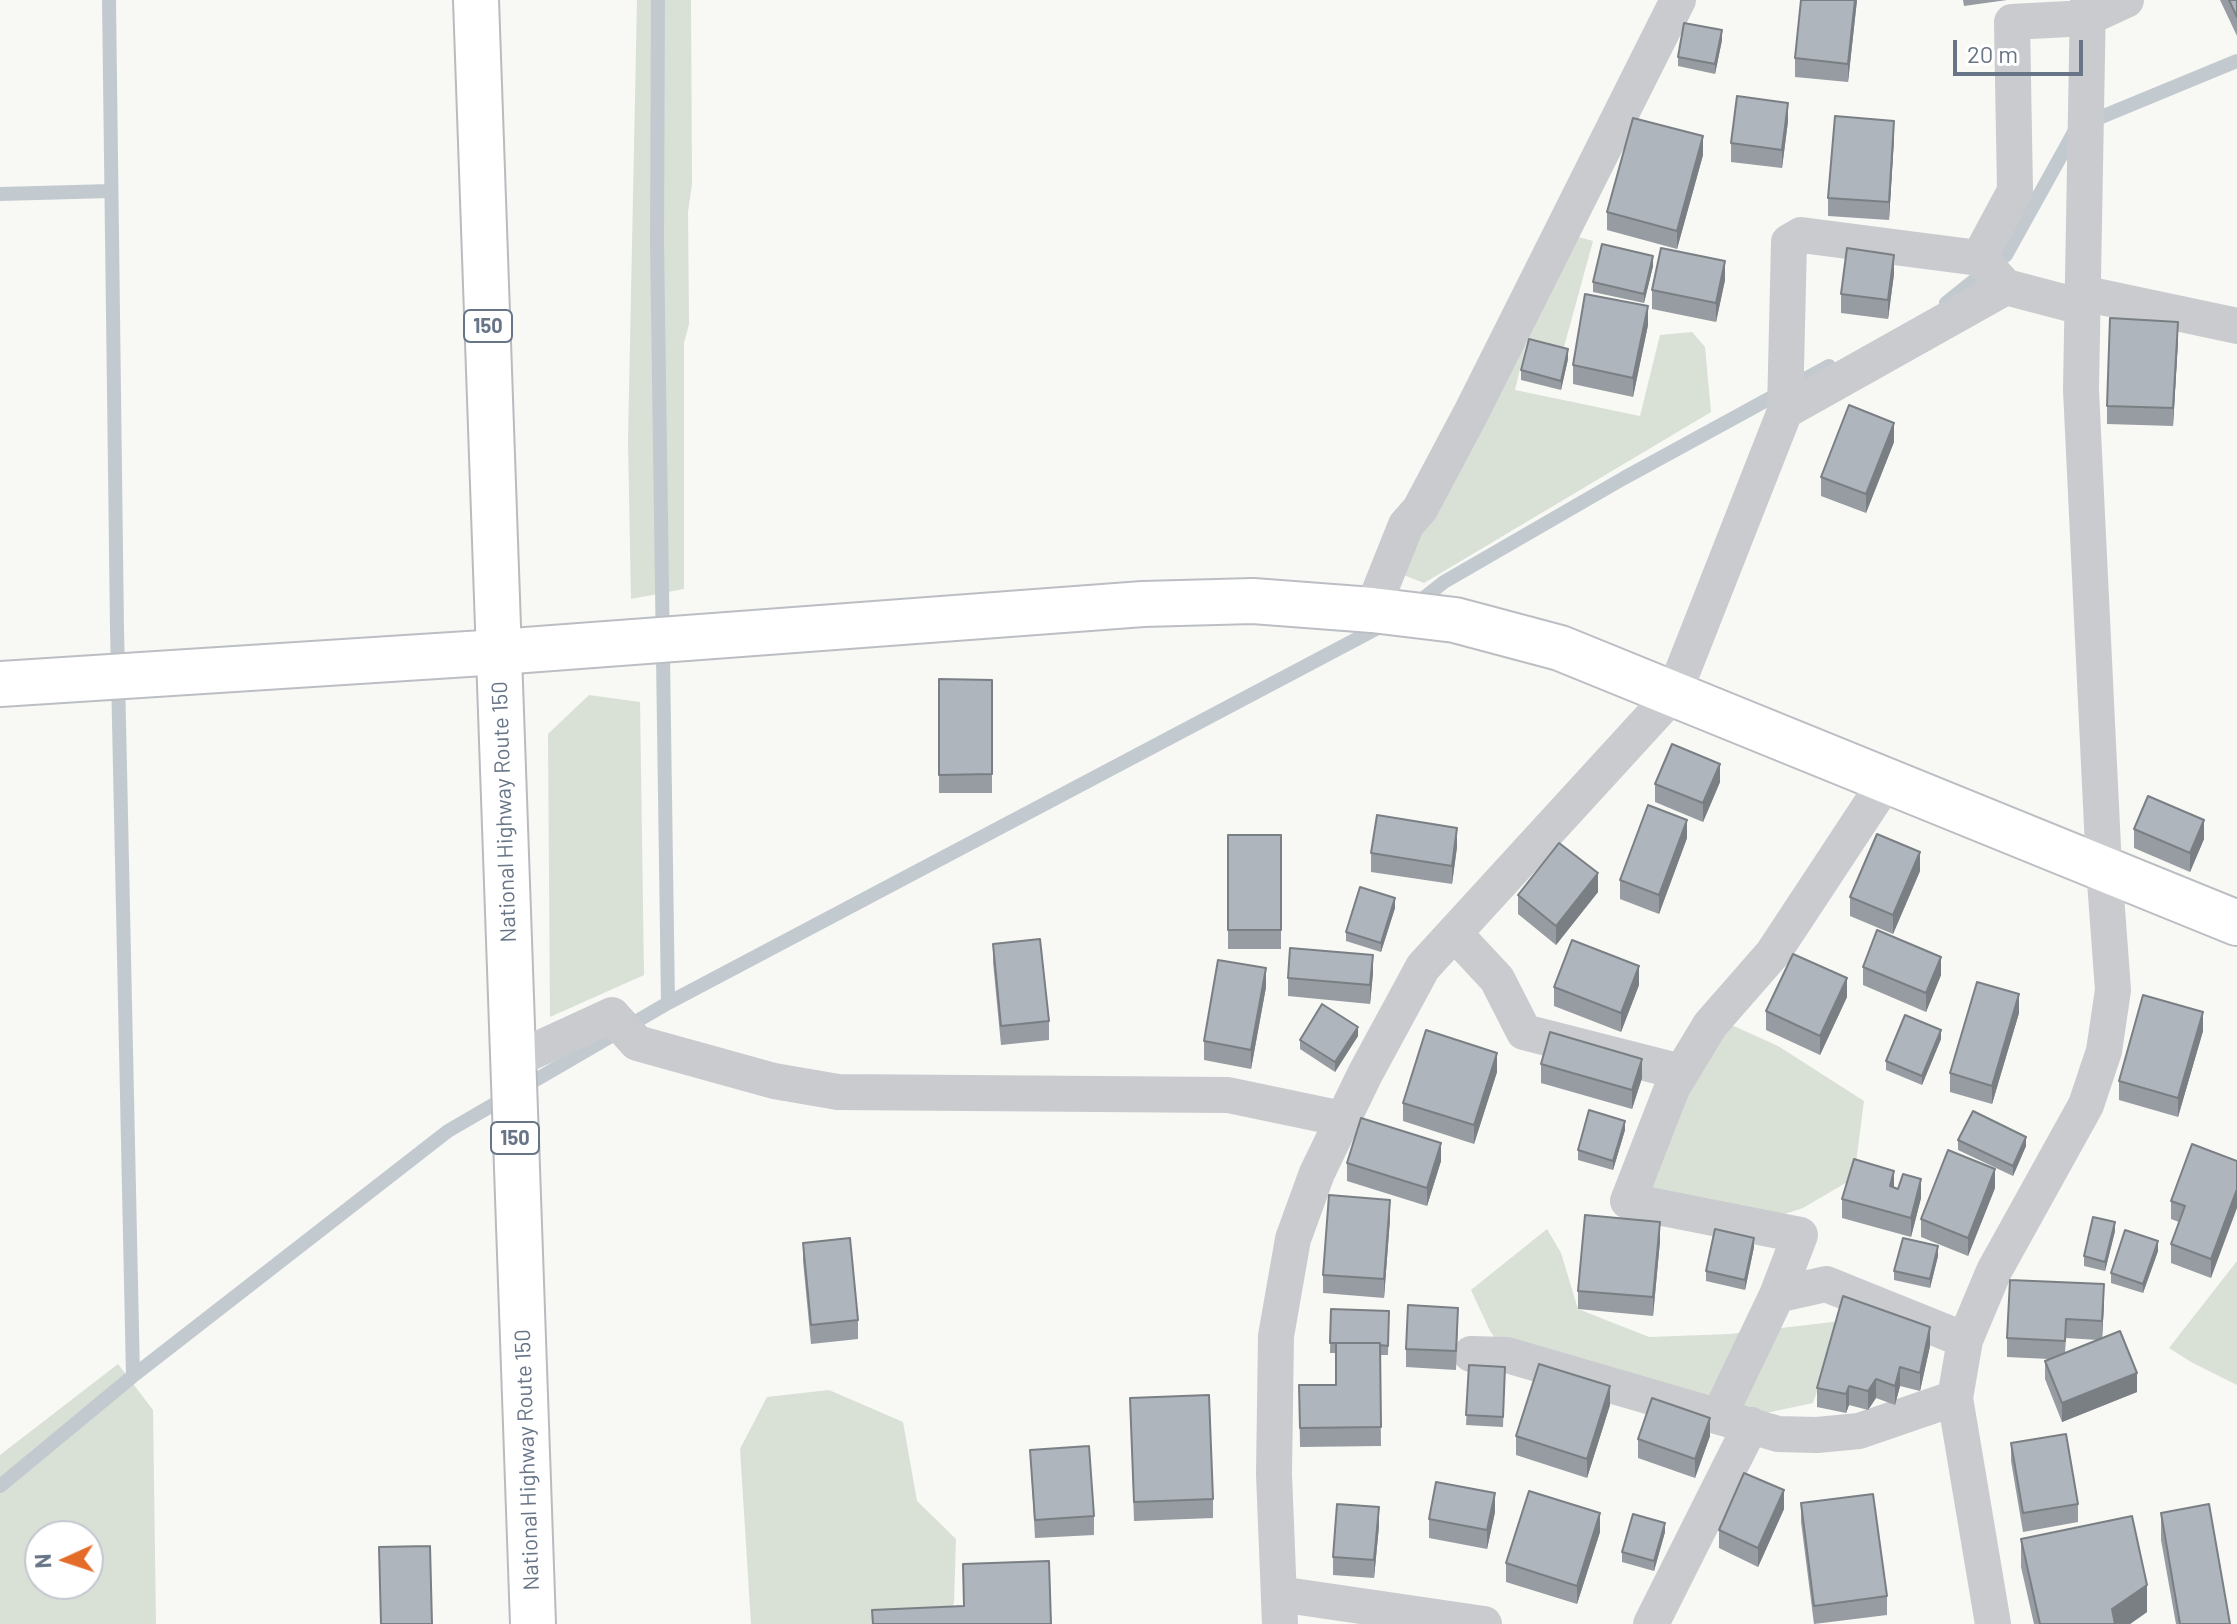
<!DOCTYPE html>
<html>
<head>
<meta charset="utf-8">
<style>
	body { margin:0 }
	#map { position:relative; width:2237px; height:1624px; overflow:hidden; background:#f8f8f5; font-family:Barlow,sans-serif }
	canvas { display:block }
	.north { position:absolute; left:24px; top:1520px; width:80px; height:80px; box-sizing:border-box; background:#fff; border:2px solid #c2c8cf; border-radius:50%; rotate:267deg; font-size:22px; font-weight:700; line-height:32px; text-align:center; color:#677587 }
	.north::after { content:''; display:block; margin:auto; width:28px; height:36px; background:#e56b28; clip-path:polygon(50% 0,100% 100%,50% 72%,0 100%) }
	.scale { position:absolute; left:1953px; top:40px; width:130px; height:36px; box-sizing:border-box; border:4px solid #677587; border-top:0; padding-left:10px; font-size:24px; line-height:28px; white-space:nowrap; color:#677587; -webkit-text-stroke:6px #fff; paint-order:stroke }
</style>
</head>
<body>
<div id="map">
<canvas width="2237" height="1624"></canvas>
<div class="north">N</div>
<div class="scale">20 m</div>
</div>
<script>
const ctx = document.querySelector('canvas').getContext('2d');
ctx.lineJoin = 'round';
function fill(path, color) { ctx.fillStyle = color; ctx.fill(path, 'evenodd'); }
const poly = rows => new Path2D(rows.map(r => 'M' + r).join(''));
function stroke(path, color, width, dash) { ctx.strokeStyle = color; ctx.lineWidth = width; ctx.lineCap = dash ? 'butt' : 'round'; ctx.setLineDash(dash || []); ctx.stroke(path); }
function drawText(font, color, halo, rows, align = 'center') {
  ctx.font = font + ' Barlow,sans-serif'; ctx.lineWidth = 8; ctx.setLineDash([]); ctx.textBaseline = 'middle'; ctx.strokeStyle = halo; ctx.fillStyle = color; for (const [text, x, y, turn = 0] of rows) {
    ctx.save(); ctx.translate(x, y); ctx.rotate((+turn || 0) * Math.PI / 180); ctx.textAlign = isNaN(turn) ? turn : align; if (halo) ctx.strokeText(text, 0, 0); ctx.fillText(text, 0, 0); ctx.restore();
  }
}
const green = poly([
	[637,0,691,0,692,184,688,212,689,324,684,343,684,589,631,599,628,441],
	[1560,232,1593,241,1564,347,1527,340,1515,390,1640,416,1660,335,1692,332,1705,347,1711,412,1424,583,1388,569],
	[589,695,640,702,644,975,550,1017,548,734],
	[1727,1023,1778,1046,1864,1101,1854,1178,1803,1208,1750,1225,1644,1204,1692,1054],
	[1547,1229,1561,1253,1578,1309,1649,1337,1730,1334,1841,1321,1813,1403,1733,1420,1507,1355,1490,1331,1471,1290],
	[2237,1261,2237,1385,2191,1362,2169,1348],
	[118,1364,153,1410,156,1624,0,1624,0,1455],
	[40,1536,88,1536,88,1584,40,1584],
	[829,1390,903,1422,917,1501,956,1539,954,1602,949,1624,751,1624,740,1449,767,1397]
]);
const stream = poly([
	[109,0,117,628,133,1376],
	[658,0,657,241,668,1003],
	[0,194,111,191],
	[1946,303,2006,255,2077,127,2237,61],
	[1415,605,1444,582,1624,478,1829,366],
	[0,1486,133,1376,448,1131,668,1003,1387,623]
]);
const street = poly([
	[2006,287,1979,258,2015,191,2012,22,2087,18,2126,0],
	[2082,293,2237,326],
	[1785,411,1789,242,1801,235,1979,258],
	[1372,610,1406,525,1420,509,1471,413,1678,0],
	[1454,933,1497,979,1524,1032,1681,1072],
	[512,1061,612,1015,637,1043,774,1081,838,1092,1228,1095,1343,1119],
	[1777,1295,1800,1235,1628,1201,1672,1088,1710,1025,1773,953,1887,780],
	[1471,1354,1507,1355,1778,1434,1817,1435,1859,1431,1955,1398],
	[1719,1416,1777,1295,1826,1284,1965,1340],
	[1279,1594,1484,1624],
	[1280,1624,1274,1474,1276,1336,1293,1239,1317,1173,1365,1074,1423,967,1674,693,1785,411,2006,287,2082,307],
	[1651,1624,1751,1425],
	[1993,1624,1955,1398,1965,1340,1994,1271,2086,1105,2104,1051,2113,990,2104,868,2081,390,2088,0]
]);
const secondary = poly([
	[0,684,499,652,1143,604,1253,601,1372,610,1455,620,1560,648,2237,923]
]);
const highway = poly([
	[476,0,533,1624]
]);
const wall = poly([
	[1857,0,1848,82,1795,77,1795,58],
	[1963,0,2007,0,1964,6],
	[2220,0,2237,0,2237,36],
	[1722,40,1715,74,1678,66,1678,57],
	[1788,121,1782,168,1731,162,1731,143],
	[1894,139,1889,220,1828,216,1828,198],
	[1703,155,1677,249,1607,230,1607,212],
	[1653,266,1644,303,1593,292,1593,282],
	[1894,274,1888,319,1841,313,1841,294],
	[1725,280,1716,322,1652,309,1652,290],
	[1648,325,1633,397,1573,384,1573,365],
	[2178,341,2173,426,2107,424,2107,406],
	[1568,359,1561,390,1521,380,1521,370],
	[1894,442,1866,513,1821,496,1821,477],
	[939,679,992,680,992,793,939,793],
	[1720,782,1703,822,1655,802,1655,784],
	[2134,829,2204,839,2190,872,2134,848],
	[1228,835,1281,835,1281,949,1228,949],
	[1687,838,1659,914,1620,899,1620,880],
	[1457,847,1452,884,1371,872,1371,853],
	[1920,871,1893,934,1850,916,1850,897],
	[1598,892,1556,945,1518,914,1518,895],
	[1395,908,1381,952,1346,941,1346,932],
	[993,944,1049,1021,1049,1040,1001,1045,993,962],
	[1863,967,1941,975,1926,1012,1863,985],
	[1373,973,1370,1004,1288,996,1288,978],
	[1639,985,1621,1032,1554,1006,1554,987],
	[1266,987,1251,1069,1204,1060,1204,1041],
	[1847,997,1820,1055,1766,1030,1766,1011],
	[2019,1013,1992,1104,1950,1092,1950,1073],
	[2203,1031,2178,1117,2119,1100,2119,1081],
	[1358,1036,1335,1072,1300,1049,1300,1040],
	[1941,1039,1922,1085,1886,1070,1886,1061],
	[1541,1064,1642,1078,1632,1109,1541,1083],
	[1497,1072,1474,1144,1403,1121,1403,1103],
	[1625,1130,1613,1170,1578,1160,1578,1150],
	[1958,1140,2026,1146,2013,1176,1958,1150],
	[1441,1161,1427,1206,1347,1181,1347,1163],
	[2237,1161,2211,1278,2171,1263,2171,1244,2179,1222,2171,1219,2171,1201],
	[1894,1188,1921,1198,1911,1237,1842,1218,1842,1199],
	[1995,1188,1968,1256,1921,1237,1921,1219],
	[1390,1219,1384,1298,1323,1293,1323,1275],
	[2115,1231,2105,1271,2084,1266,2084,1256],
	[1660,1241,1653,1316,1578,1309,1578,1291],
	[803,1243,858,1320,858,1339,811,1344,803,1261],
	[1754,1247,1745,1290,1706,1281,1706,1271],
	[2158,1251,2143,1293,2111,1283,2111,1273],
	[1938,1256,1930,1288,1894,1280,1894,1271],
	[2104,1303,2102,1338,2137,1392,2062,1422,2045,1379,2045,1361,2049,1359,2007,1357,2007,1338],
	[2066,1338,2098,1340,2065,1353],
	[1331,1309,1389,1311,1388,1355,1380,1355,1381,1446,1300,1447,1299,1385,1336,1385,1336,1353,1330,1353],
	[1458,1326,1456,1370,1406,1367,1406,1349],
	[1930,1346,1920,1391,1900,1386,1895,1405,1876,1398,1868,1410,1849,1405,1846,1413,1817,1407,1817,1388],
	[1469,1365,1505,1367,1503,1427,1466,1425],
	[1130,1398,1213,1499,1213,1518,1134,1521],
	[1610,1405,1587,1478,1516,1455,1516,1436],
	[1710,1436,1695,1478,1638,1458,1638,1439],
	[2011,1443,2078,1504,2078,1522,2023,1532,2011,1461],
	[1030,1450,1094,1516,1094,1535,1035,1538],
	[1801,1503,1887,1596,1887,1615,1814,1624,1801,1522],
	[1784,1509,1758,1567,1719,1548,1719,1530],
	[1495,1512,1487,1549,1429,1538,1429,1519],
	[2161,1513,2230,1624,2176,1624,2161,1540],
	[1379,1526,1374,1578,1333,1575,1333,1557],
	[1600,1532,1577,1604,1506,1582,1506,1563],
	[1665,1532,1654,1571,1622,1562,1622,1552],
	[2021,1539,2147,1612,2130,1624,2034,1624,2021,1567]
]);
const shadedWall = poly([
	[1855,0,1857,0,1848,82,1848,64],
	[1722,30,1722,40,1715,74,1715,64],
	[1788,103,1788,121,1782,168,1782,150],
	[1894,121,1894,139,1889,220,1889,202],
	[1703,136,1703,155,1677,249,1677,231],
	[1894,255,1894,274,1888,319,1888,300],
	[1653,256,1653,266,1644,303,1644,294],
	[1725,261,1725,280,1716,322,1716,303],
	[1648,306,1648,325,1633,397,1633,378],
	[2178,322,2178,341,2173,426,2173,408],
	[1568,349,1568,359,1561,390,1561,381],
	[1894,423,1894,442,1866,513,1866,494],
	[1720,764,1720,782,1703,822,1703,803],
	[1687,820,1687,838,1659,914,1659,895],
	[2204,820,2204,839,2190,872,2190,853],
	[1457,828,1457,847,1452,884,1452,866],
	[1920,852,1920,871,1893,934,1893,915],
	[1598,873,1598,892,1556,945,1556,926],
	[1395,898,1395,908,1381,952,1381,943],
	[1373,955,1373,973,1370,1004,1370,985],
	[1941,957,1941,975,1926,1012,1926,993],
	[1639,966,1639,985,1621,1032,1621,1013],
	[1266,968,1266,987,1251,1069,1251,1050],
	[1847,978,1847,997,1820,1055,1820,1036],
	[2019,994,2019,1013,1992,1104,1992,1086],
	[2203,1012,2203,1031,2178,1117,2178,1098],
	[1358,1027,1358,1036,1335,1072,1335,1062],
	[1941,1030,1941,1039,1922,1085,1922,1076],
	[1497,1053,1497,1072,1474,1144,1474,1125],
	[1642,1059,1642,1078,1632,1109,1632,1090],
	[1625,1121,1625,1130,1613,1170,1613,1161],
	[2026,1137,2026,1146,2013,1176,2013,1166],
	[1441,1143,1441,1161,1427,1206,1427,1188],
	[1995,1169,1995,1188,1968,1256,1968,1238],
	[1894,1171,1894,1190,1890,1186],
	[1921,1179,1921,1198,1911,1237,1911,1218],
	[2237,1189,2237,1208,2211,1278,2211,1259],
	[1390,1200,1390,1219,1384,1298,1384,1279],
	[1660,1222,1660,1241,1653,1316,1653,1297],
	[2115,1222,2115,1231,2105,1271,2105,1262],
	[1754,1238,1754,1247,1745,1290,1745,1280],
	[2158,1241,2158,1251,2143,1293,2143,1284],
	[1938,1246,1938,1256,1930,1288,1930,1279],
	[2104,1284,2104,1303,2102,1340,2102,1321],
	[1930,1327,1930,1346,1920,1391,1920,1373],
	[1900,1367,1900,1386,1895,1405,1895,1386],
	[2137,1373,2137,1392,2062,1422,2062,1403],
	[1876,1379,1876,1398,1868,1410,1868,1391],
	[1610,1386,1610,1405,1587,1478,1587,1459],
	[1849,1386,1849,1405,1846,1413,1846,1394],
	[1710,1418,1710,1436,1695,1478,1695,1459],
	[1784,1490,1784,1509,1758,1567,1758,1548],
	[1495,1493,1495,1512,1487,1549,1487,1530],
	[1379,1507,1379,1526,1374,1578,1374,1560],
	[1600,1513,1600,1532,1577,1604,1577,1586],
	[1665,1523,1665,1532,1654,1571,1654,1561],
	[2147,1585,2147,1612,2130,1624,2112,1624,2112,1609]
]);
const building = poly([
	[1801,0,1855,0,1848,64,1795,58,1801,0],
	[2229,0,2237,0,2237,17,2229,0],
	[1684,23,1722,30,1715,64,1678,57,1684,23],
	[1737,96,1788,103,1782,150,1731,143,1737,96],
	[1835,116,1894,121,1889,202,1828,198,1835,116],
	[1633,118,1703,136,1677,231,1607,212,1633,118],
	[1602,244,1653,256,1644,294,1593,282,1602,244],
	[1661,248,1725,261,1716,303,1652,290,1661,248],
	[1847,248,1894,255,1888,300,1841,294,1847,248],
	[1585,294,1648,306,1633,378,1573,365,1585,294],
	[2110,318,2178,322,2173,408,2107,406,2110,318],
	[1529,339,1568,349,1561,381,1521,370,1529,339],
	[1849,405,1894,423,1866,494,1821,477,1849,405],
	[939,679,992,680,992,774,939,775,939,679],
	[1672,744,1720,764,1703,803,1655,784,1672,744],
	[2148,796,2204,820,2190,853,2134,829,2148,796],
	[1648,805,1687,820,1659,895,1620,880,1648,805],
	[1377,815,1457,828,1452,866,1371,853,1377,815],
	[1877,834,1920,852,1893,915,1850,897,1877,834],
	[1228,835,1281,835,1281,930,1228,930,1228,835],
	[1559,843,1598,873,1556,926,1518,895,1559,843],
	[1360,887,1395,898,1381,943,1346,932,1360,887],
	[1877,930,1941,957,1926,993,1863,967,1877,930],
	[1040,939,1049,1021,1001,1026,993,944,1040,939],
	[1572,940,1639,966,1621,1013,1554,987,1572,940],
	[1290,948,1373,955,1370,985,1288,978,1290,948],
	[1793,954,1847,978,1820,1036,1766,1011,1793,954],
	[1218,960,1266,968,1251,1050,1204,1041,1218,960],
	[1977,982,2019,994,1992,1086,1950,1073,1977,982],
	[2143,995,2203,1012,2178,1098,2119,1081,2143,995],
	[1322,1004,1358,1027,1335,1062,1300,1040,1322,1004],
	[1905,1015,1941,1030,1922,1076,1886,1061,1905,1015],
	[1426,1030,1497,1053,1474,1125,1403,1103,1426,1030],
	[1550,1032,1642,1059,1632,1090,1541,1064,1550,1032],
	[1589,1110,1625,1121,1613,1161,1578,1150,1589,1110],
	[1973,1111,2026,1137,2013,1166,1958,1140,1973,1111],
	[1361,1118,1441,1143,1427,1188,1347,1163,1361,1118],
	[2192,1144,2237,1161,2237,1189,2211,1259,2171,1244,2185,1206,2171,1201,2192,1144],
	[1948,1150,1995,1169,1968,1238,1921,1219,1948,1150],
	[1854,1159,1894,1171,1890,1186,1898,1189,1903,1174,1921,1179,1911,1218,1842,1199,1854,1159],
	[1329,1195,1390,1200,1384,1279,1323,1275,1329,1195],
	[1585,1215,1660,1222,1653,1297,1578,1291,1585,1215],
	[2093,1217,2115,1222,2105,1262,2084,1256,2093,1217],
	[1715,1229,1754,1238,1745,1280,1706,1271,1715,1229],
	[2125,1230,2158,1241,2143,1284,2111,1273,2125,1230],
	[850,1238,858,1320,811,1325,803,1243,850,1238],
	[1903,1238,1938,1246,1930,1279,1894,1271,1903,1238],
	[2010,1280,2104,1284,2102,1321,2066,1319,2065,1341,2007,1338,2010,1280],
	[1843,1296,1930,1327,1920,1373,1900,1367,1895,1386,1876,1379,1868,1391,1849,1386,1846,1394,1817,1388,1843,1296],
	[1408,1305,1458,1308,1456,1351,1406,1349,1408,1305],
	[1331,1309,1389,1311,1388,1346,1380,1345,1380,1343,1330,1343,1331,1309],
	[2120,1331,2137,1373,2062,1403,2045,1361,2120,1331],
	[1336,1343,1380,1343,1381,1427,1300,1428,1299,1385,1336,1385,1336,1343],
	[1539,1364,1610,1386,1587,1459,1516,1436,1539,1364],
	[1469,1365,1505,1367,1503,1417,1466,1415,1469,1365],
	[1209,1395,1213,1499,1134,1502,1130,1398,1209,1395],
	[1652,1398,1710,1418,1695,1459,1638,1439,1652,1398],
	[2066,1434,2078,1504,2023,1513,2011,1443,2066,1434],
	[1089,1446,1094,1516,1035,1520,1030,1450,1089,1446],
	[1744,1473,1784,1490,1758,1548,1719,1530,1744,1473],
	[1436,1482,1495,1493,1487,1530,1429,1519,1436,1482],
	[1529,1491,1600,1513,1577,1586,1506,1563,1529,1491],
	[1873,1494,1887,1596,1814,1606,1801,1503,1873,1494],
	[1337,1504,1379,1507,1374,1560,1333,1557,1337,1504],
	[2209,1504,2230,1624,2180,1624,2161,1513,2209,1504],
	[1633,1514,1665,1523,1654,1561,1622,1552,1633,1514],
	[2132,1516,2147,1585,2112,1609,2115,1624,2040,1624,2021,1539,2132,1516],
	[430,1546,432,1624,381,1624,379,1547,430,1546],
	[1049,1561,1051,1624,873,1624,872,1610,964,1606,963,1564,1049,1561]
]);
const shields = [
	[488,326,48],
	[515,1138,48]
];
const shieldNames = [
	["150",488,326],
	["150",515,1138]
];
const streetNames = [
	["National Highway Route 150",504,812,-92],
	["National Highway Route 150",527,1460,-92]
];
fill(green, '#d9e0d6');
stroke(stream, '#c2cad0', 14);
stroke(secondary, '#bbbec3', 48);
stroke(highway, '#b9bbbf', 48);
stroke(street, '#c9cbcf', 36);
stroke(secondary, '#fff', 44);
stroke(highway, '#fff', 44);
fill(wall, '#969ca2');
fill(shadedWall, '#7a7f84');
fill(building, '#aeb5bc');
stroke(building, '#7a7f84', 2);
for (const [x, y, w] of shields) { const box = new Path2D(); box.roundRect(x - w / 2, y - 16, w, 32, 6); ctx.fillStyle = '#fff'; ctx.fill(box); stroke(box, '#677587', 2); }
drawText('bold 20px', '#677587', null, shieldNames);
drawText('22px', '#677587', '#fff', streetNames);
</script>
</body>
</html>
